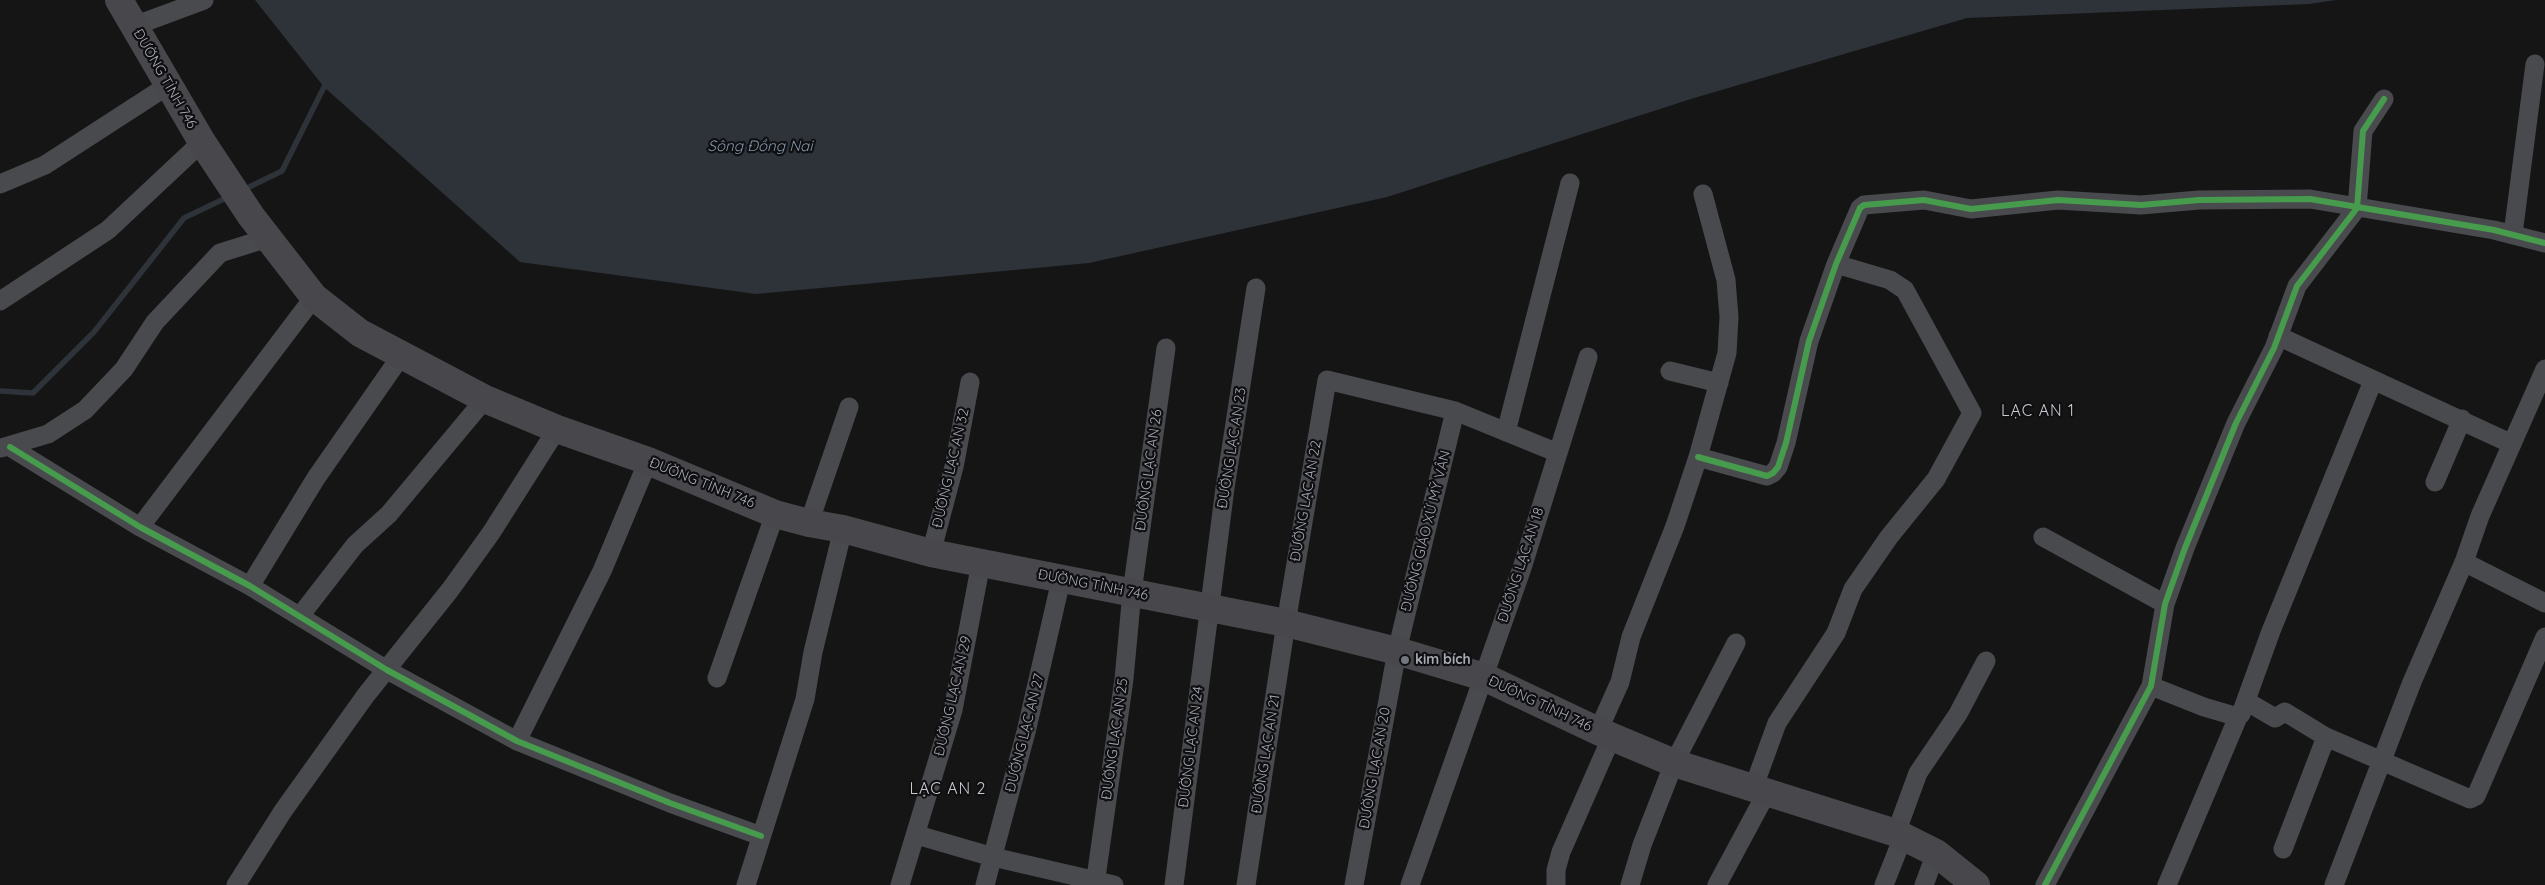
<!DOCTYPE html>
<html>
<head>
<meta charset="utf-8">
<style>
	body { margin:0 }
	canvas { display:block; background:#151515 }
</style>
</head>
<body>
<canvas width="2545" height="885"></canvas>
<script>
const ctx = document.querySelector('canvas').getContext('2d');
ctx.lineJoin = 'round';
function fill(path, color) { ctx.fillStyle = color; ctx.fill(path, 'evenodd'); }
const poly = rows => new Path2D(rows.map(r => 'M' + r).join(''));
function stroke(path, color, width, dash) { ctx.strokeStyle = color; ctx.lineWidth = width; ctx.lineCap = dash ? 'butt' : 'round'; ctx.setLineDash(dash || []); ctx.stroke(path); }
function drawText(font, color, halo, rows, align = 'center') {
  ctx.font = font + ' Quicksand,sans-serif'; ctx.lineWidth = 4.5; ctx.setLineDash([]); ctx.textBaseline = 'middle'; ctx.strokeStyle = halo; ctx.fillStyle = color; for (const [text, x, y, turn = 0] of rows) {
    ctx.save(); ctx.translate(x, y); ctx.rotate((+turn || 0) * Math.PI / 180); ctx.textAlign = isNaN(turn) ? turn : align; if (halo) ctx.strokeText(text, 0, 0); ctx.fillText(text, 0, 0); ctx.restore();
  }
}
const water = poly([
	[255,0,2336,0,2309,4,1967,18,1694,98,1387,197,1089,263,756,294,520,262,324,87]
]);
const stream = poly([
	[243,190,282,171,324,87],
	[0,391,33,393,94,332,184,218,230,196]
]);
const street = poly([
	[134,26,204,0],
	[0,184,45,165,167,86],
	[2513,234,2535,64],
	[0,301,108,230,202,142],
	[2278,336,2512,444],
	[1670,371,1719,383],
	[1506,432,1570,183],
	[10,447,140,527,250,586,387,670,517,741,670,803,761,836],
	[1,448,48,434,85,410,124,369,155,322,220,253,268,238],
	[1698,457,1767,476,1773,473,1778,467,1786,443,1809,341,1836,264,1860,208,1864,205,1924,200,1971,209,2058,200,2141,205,2199,200,2310,199,2494,230,2545,243],
	[2435,482,2462,419],
	[809,523,849,407],
	[140,527,314,297],
	[2043,537,2165,604],
	[931,553,954,467,970,382],
	[2464,562,2545,603],
	[250,586,316,478,401,356],
	[300,616,355,545,389,514,485,399],
	[717,678,775,514],
	[2151,686,2204,707,2238,717,2241,714,2271,631,2373,381],
	[2246,701,2275,718,2285,712,2326,737,2470,799,2476,796,2545,637],
	[1598,731,1620,682,1631,637,1675,526,1698,457,1727,353,1729,317,1726,280,1703,194],
	[517,741,602,571,648,461],
	[1753,789,1777,723,1836,633,1853,589,1889,537,1936,479,1972,413,1905,290,1890,280,1836,264],
	[1896,833,1918,773,1958,714,1986,661],
	[917,835,993,857,1114,885],
	[2283,849,2326,737],
	[236,885,283,811,366,695,450,590,491,533,557,429],
	[746,885,805,699,813,652,843,529],
	[900,885,953,710,981,563],
	[985,885,1026,732,1061,580],
	[1095,885,1124,679,1132,592,1166,348],
	[1174,885,1225,488,1256,288],
	[1246,885,1286,623,1327,380,1455,411,1558,453],
	[1354,885,1397,651,1455,411],
	[1410,885,1522,568,1588,357],
	[1556,885,1556,870,1561,852,1612,736],
	[1630,885,1642,845,1674,763,1736,643],
	[1717,885,1767,792],
	[1884,885,1903,837],
	[1924,885,1936,853],
	[2045,885,2151,686,2165,604,2185,548,2236,423,2274,348,2297,286,2357,208,2363,131,2384,99],
	[2167,885,2238,717],
	[2334,885,2412,682,2464,562,2480,516,2545,369]
]);
const secondary = poly([
	[119,0,202,142,251,216,314,297,360,333,485,399,557,429,648,461,775,514,809,523,843,529,931,553,1286,623,1397,651,1484,677,1598,731,1674,763,1896,833,1936,853,1976,885]
]);
const cycleway = poly([
	[10,447,140,527,250,586,387,670,517,741,670,803,761,836],
	[1698,457,1767,476,1773,473,1778,467,1786,443,1809,341,1836,264,1860,208,1864,205,1924,200,1971,209,2058,200,2141,205,2199,200,2310,199,2494,230,2545,243],
	[2045,885,2151,686,2165,604,2185,548,2236,423,2274,348,2297,286,2357,208,2363,131,2384,99]
]);
const markers = [
	[1405,660,5,"#74767d"]
];
const streetNames = [
	["ĐƯỜNG TỈNH 746",165,79,60],
	["ĐƯỜNG LẠC AN 23",1232,448,-81],
	["ĐƯỜNG LẠC AN 32",951,468,-77],
	["ĐƯỜNG LẠC AN 26",1149,470,-82],
	["ĐƯỜNG TỈNH 746",702,483,22],
	["ĐƯỜNG LẠC AN 22",1306,501,-80],
	["ĐƯỜNG GIÁO XỨ MỸ VÂN",1426,531,-76],
	["ĐƯỜNG LẠC AN 18",1521,565,-72],
	["ĐƯỜNG TỈNH 746",1093,585,11],
	["ĐƯỜNG LẠC AN 29",953,696,-77],
	["ĐƯỜNG TỈNH 746",1540,704,25],
	["ĐƯỜNG LẠC AN 27",1025,733,-76],
	["ĐƯỜNG LẠC AN 25",1115,739,-82],
	["ĐƯỜNG LẠC AN 24",1191,747,-83],
	["ĐƯỜNG LẠC AN 21",1266,754,-81],
	["ĐƯỜNG LẠC AN 20",1375,768,-80]
];
const poiNames = [
	["kim bích",1415,660]
];
const waterNames = [
	["Sông Đồng Nai",760,146]
];
const quarterNames = [
	["LẠC AN 1",2038,411],
	["LẠC AN 2",948,789]
];
fill(water, '#2d3339');
stroke(stream, '#2d3339', 5.5);
stroke(street, '#494a4e', 19);
stroke(secondary, '#48484c', 28);
stroke(cycleway, '#469c4c', 6);
for (const [x, y, r, color] of markers) { const dot = new Path2D(); dot.arc(x, y, r, 0, 2 * Math.PI); ctx.fillStyle = color; ctx.fill(dot); stroke(dot, '#0f0f11', 2); }
drawText('14px', '#a7abb5', '#0f0f11', streetNames);
drawText('bold 14px', '#a7abb5', '#0f0f11', poiNames, 'left');
drawText('italic 15px', '#8296ad', '#0f0f11', waterNames);
ctx.letterSpacing = '1px';
drawText('16px', '#c8cad1', '#0f0f11', quarterNames);
ctx.letterSpacing = '0px';
</script>
</body>
</html>
